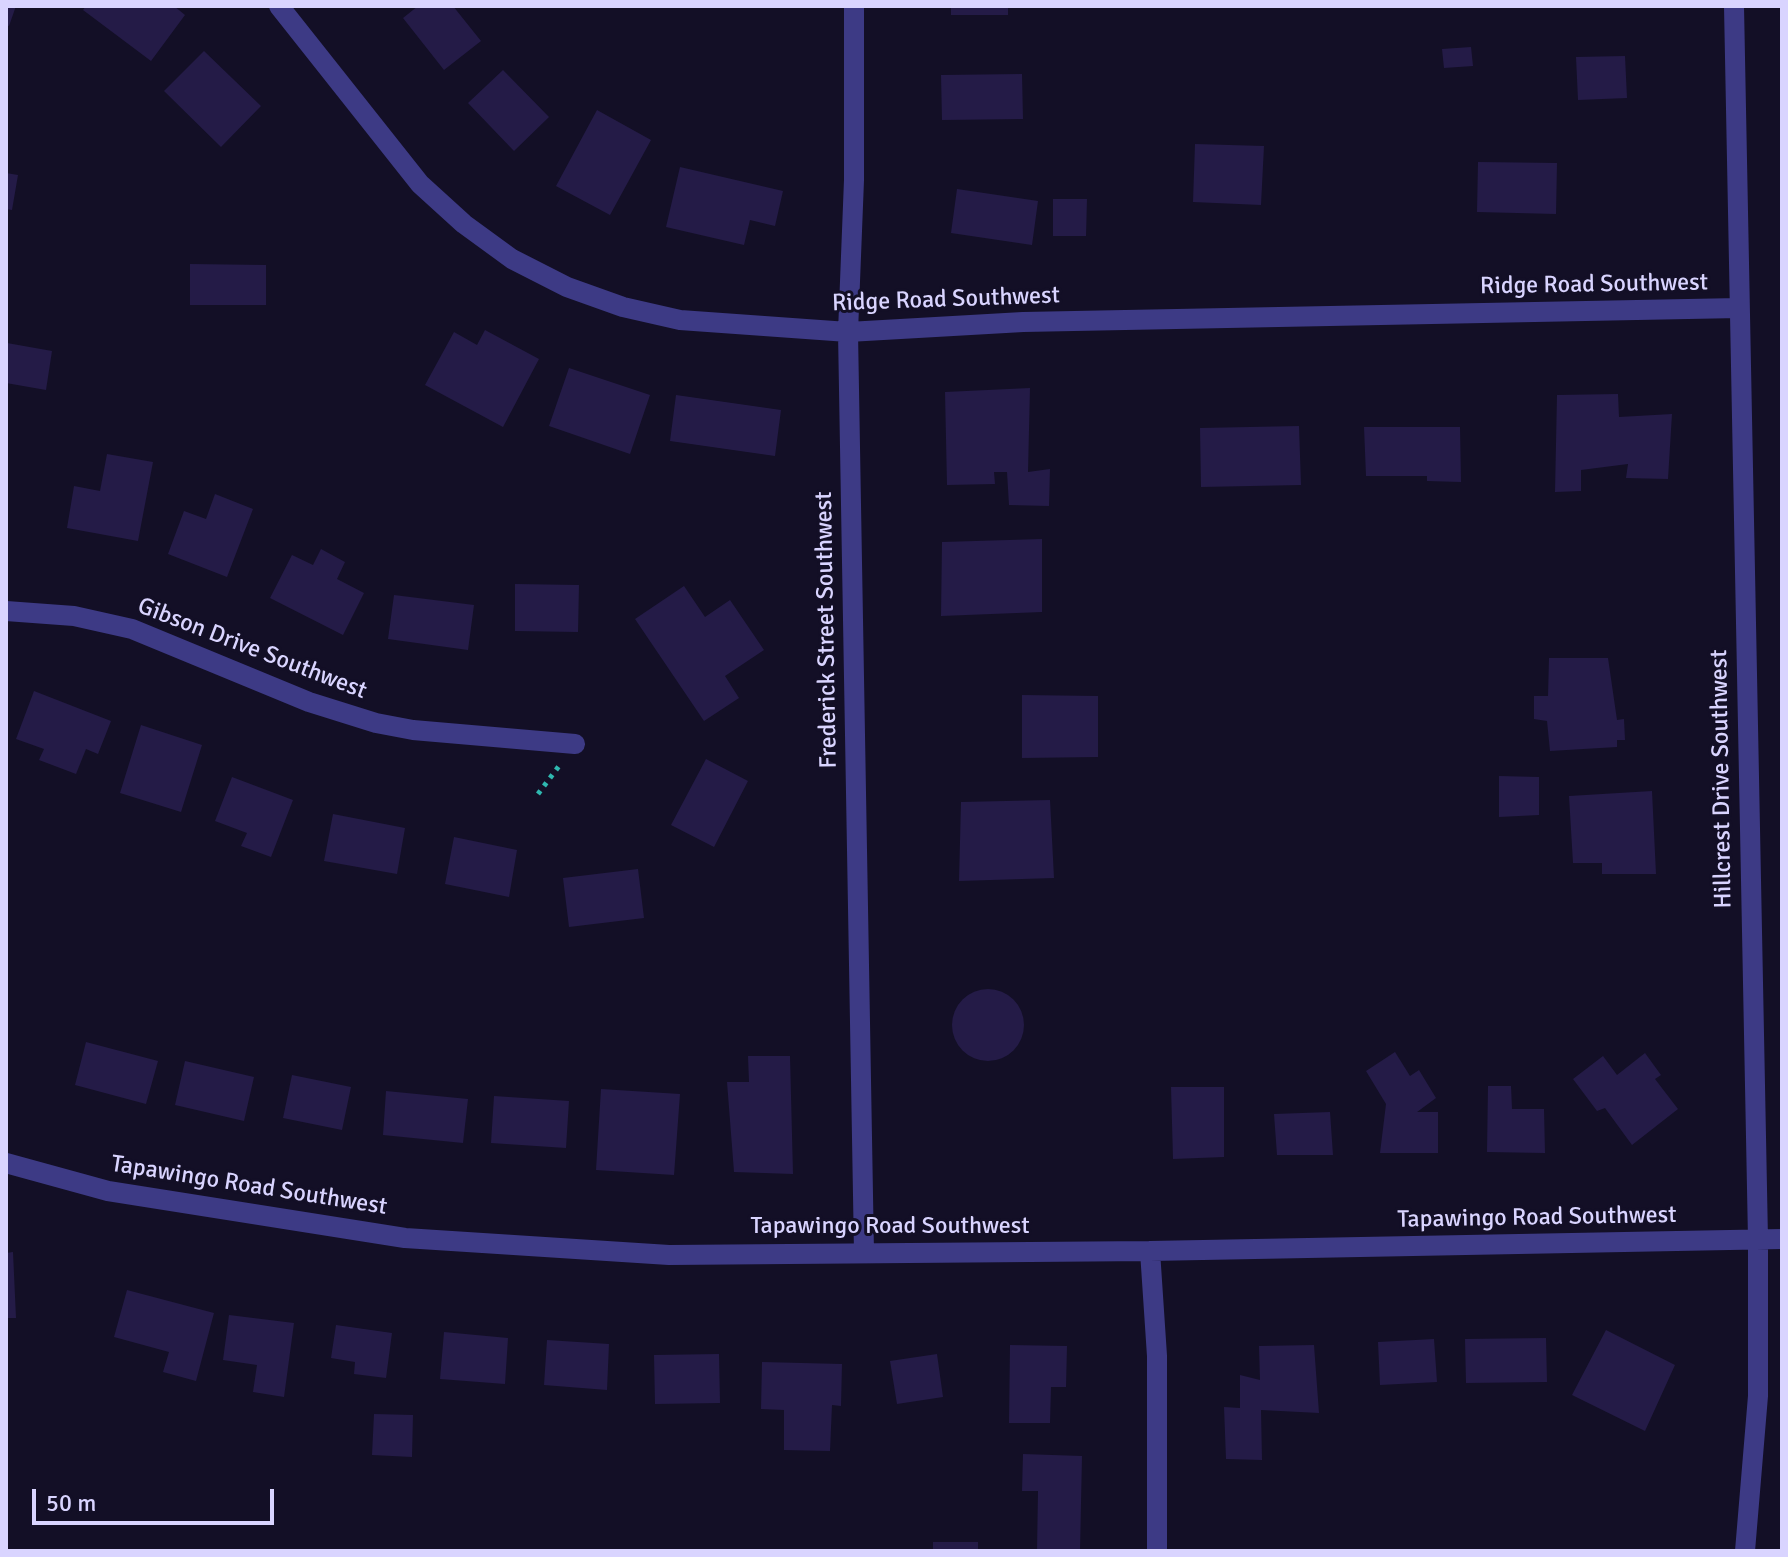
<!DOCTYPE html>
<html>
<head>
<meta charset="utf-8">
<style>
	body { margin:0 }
	#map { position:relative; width:1788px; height:1557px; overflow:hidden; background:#130f26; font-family:Signika,sans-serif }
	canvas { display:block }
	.frame { position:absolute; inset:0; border:8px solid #d9d4ff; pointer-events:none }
	.scale { position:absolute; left:32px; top:1489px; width:242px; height:36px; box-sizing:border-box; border:4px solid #d9d4ff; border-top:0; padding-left:10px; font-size:24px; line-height:28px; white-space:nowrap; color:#d9d4ff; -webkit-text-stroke:6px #130f26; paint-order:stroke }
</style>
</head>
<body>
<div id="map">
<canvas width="1788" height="1557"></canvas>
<div class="frame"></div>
<div class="scale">50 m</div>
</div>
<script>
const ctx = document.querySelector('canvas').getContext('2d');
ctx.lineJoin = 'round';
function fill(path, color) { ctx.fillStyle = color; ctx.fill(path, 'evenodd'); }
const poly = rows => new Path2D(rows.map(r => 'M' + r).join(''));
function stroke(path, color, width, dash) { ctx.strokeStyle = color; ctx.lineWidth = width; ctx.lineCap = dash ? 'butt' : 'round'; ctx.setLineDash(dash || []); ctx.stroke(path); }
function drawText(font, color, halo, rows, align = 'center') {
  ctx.font = font + ' Signika,sans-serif'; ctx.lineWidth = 6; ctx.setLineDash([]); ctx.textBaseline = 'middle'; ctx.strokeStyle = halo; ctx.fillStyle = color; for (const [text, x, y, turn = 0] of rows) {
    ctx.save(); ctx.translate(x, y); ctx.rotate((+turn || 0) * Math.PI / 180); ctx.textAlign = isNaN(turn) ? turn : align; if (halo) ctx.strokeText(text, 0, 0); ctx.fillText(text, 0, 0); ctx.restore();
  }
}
const building = poly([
	[6,6,16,6,9,26,6,25],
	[86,6,174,6,185,15,151,61,83,10],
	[418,6,453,6,481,41,444,70,403,18],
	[951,6,1008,6,1008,15,951,15],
	[1471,47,1473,66,1444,68,1442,49],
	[204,51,261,106,221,147,164,91],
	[1625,56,1627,98,1578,100,1576,57],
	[503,70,549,117,514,151,468,103],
	[1022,74,1023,119,942,120,941,75],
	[597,110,651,140,610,215,556,186],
	[1195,144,1264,146,1261,205,1193,202],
	[1478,162,1557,163,1556,214,1477,212],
	[680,167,783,191,775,226,750,220,744,245,666,227],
	[6,173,18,175,12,210,6,209],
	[957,189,1038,201,1032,245,951,233],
	[1053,199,1087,199,1086,236,1053,236],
	[190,264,266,265,266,305,190,305],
	[485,330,539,359,503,427,425,385,454,332,477,345],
	[7,343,52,351,46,390,6,383],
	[569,368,650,395,630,454,549,426],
	[1030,388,1028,472,1050,469,1049,506,1009,505,1007,472,994,472,995,484,947,485,945,392],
	[1618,394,1619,417,1672,414,1668,479,1626,478,1628,464,1581,470,1581,491,1555,492,1557,395],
	[676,395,781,410,775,456,670,441],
	[1299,426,1301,485,1201,487,1200,428],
	[1364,427,1460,427,1461,482,1427,481,1427,476,1366,476],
	[107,454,153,462,138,541,67,528,74,486,100,491],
	[215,494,253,509,227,577,168,554,184,511,206,519],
	[1042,539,1042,612,941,616,942,542],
	[321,549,345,562,337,579,364,593,343,635,270,598,292,555,313,565],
	[515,584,579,585,578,632,515,631],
	[684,586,705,617,730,600,764,650,725,676,739,698,704,721,635,619],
	[394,595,474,605,468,650,388,639],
	[1549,658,1608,658,1617,720,1624,719,1625,740,1617,740,1617,747,1550,751,1547,721,1534,719,1534,696,1548,696],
	[34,691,111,721,98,754,86,749,76,774,39,760,44,749,16,739],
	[1022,695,1098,696,1098,757,1022,758],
	[141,725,202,745,181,812,120,793],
	[706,759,748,781,714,847,671,825],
	[1499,776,1539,777,1539,815,1499,817],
	[232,777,293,800,271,857,241,846,247,833,215,821],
	[1652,791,1656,874,1602,874,1602,863,1573,863,1569,796],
	[1050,800,1054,878,959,881,961,802],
	[333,814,405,828,397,874,324,861],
	[454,837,517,850,509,897,445,884],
	[638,869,644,918,569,927,563,878],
	'952 1025a36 36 0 1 1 72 0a36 36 0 1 1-72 0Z',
	[86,1042,158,1061,146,1104,75,1085],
	[1395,1052,1410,1076,1419,1070,1436,1098,1417,1112,1438,1112,1438,1153,1380,1153,1386,1104,1366,1071],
	[1645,1053,1661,1075,1655,1079,1678,1109,1632,1145,1605,1108,1597,1111,1573,1079,1603,1056,1617,1075],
	[748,1056,790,1056,793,1174,734,1172,727,1082,749,1082],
	[185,1061,254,1077,244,1121,175,1105],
	[292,1075,351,1087,342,1130,283,1118],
	[1488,1086,1511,1086,1512,1109,1544,1109,1545,1153,1487,1152],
	[1171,1087,1224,1087,1224,1157,1173,1159],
	[601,1089,680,1094,674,1175,596,1170],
	[386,1091,468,1099,463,1143,383,1135],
	[494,1096,569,1101,566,1148,491,1143],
	[1330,1112,1333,1155,1277,1155,1274,1114],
	[13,1252,16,1318,6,1318,6,1253],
	[127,1290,214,1313,196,1381,163,1372,169,1352,114,1337],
	[229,1315,294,1323,284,1397,253,1392,257,1365,223,1360],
	[336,1325,392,1333,386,1378,354,1374,355,1362,331,1358],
	[1606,1330,1675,1365,1645,1431,1572,1395],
	[444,1332,508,1338,505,1384,440,1379],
	[1546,1338,1547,1382,1466,1383,1465,1339],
	[1434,1339,1437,1382,1380,1385,1378,1342],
	[547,1340,609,1344,607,1390,544,1385],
	[1010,1345,1067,1346,1066,1387,1051,1387,1050,1423,1009,1423],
	[1314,1345,1319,1413,1261,1410,1262,1460,1226,1459,1224,1407,1240,1408,1240,1375,1260,1380,1259,1346],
	[719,1354,720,1403,655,1404,654,1355],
	[937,1354,943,1397,897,1404,890,1361],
	[762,1362,842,1364,841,1406,832,1405,830,1451,784,1450,784,1410,761,1409],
	[374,1414,413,1415,412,1457,372,1455],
	[1023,1454,1082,1456,1080,1551,1037,1551,1038,1491,1022,1491],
	[933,1542,978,1542,978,1551,933,1551]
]);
const path = poly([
	[538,794,559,766]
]);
const minor = poly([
	[279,6,420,184,464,224,512,259,567,287,623,307,680,320,848,332,1023,322,1739,308],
	[854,6,854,180,848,332,864,1252],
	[1734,6,1758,1239,1758,1396,1745,1551],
	[6,611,74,616,132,629,309,702,376,723,413,730,575,744],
	[6,1163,108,1191,405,1238,669,1255,1150,1251,1782,1239],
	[1150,1251,1157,1356,1157,1551]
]);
const streetNames = [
	["Ridge Road Southwest",1594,285,-1],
	["Ridge Road Southwest",946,300,-2],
	["Frederick Street Southwest",827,630,-91],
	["Gibson Drive Southwest",252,649,21],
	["Hillcrest Drive Southwest",1722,779,-91],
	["Tapawingo Road Southwest",249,1186,9],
	["Tapawingo Road Southwest",1537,1218,-1],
	["Tapawingo Road Southwest",890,1227]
];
fill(building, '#241b47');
stroke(path, '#2fb8b0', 5, [4, 6]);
stroke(minor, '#3d3a85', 20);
drawText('24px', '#d9d4ff', '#130f26', streetNames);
</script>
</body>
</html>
